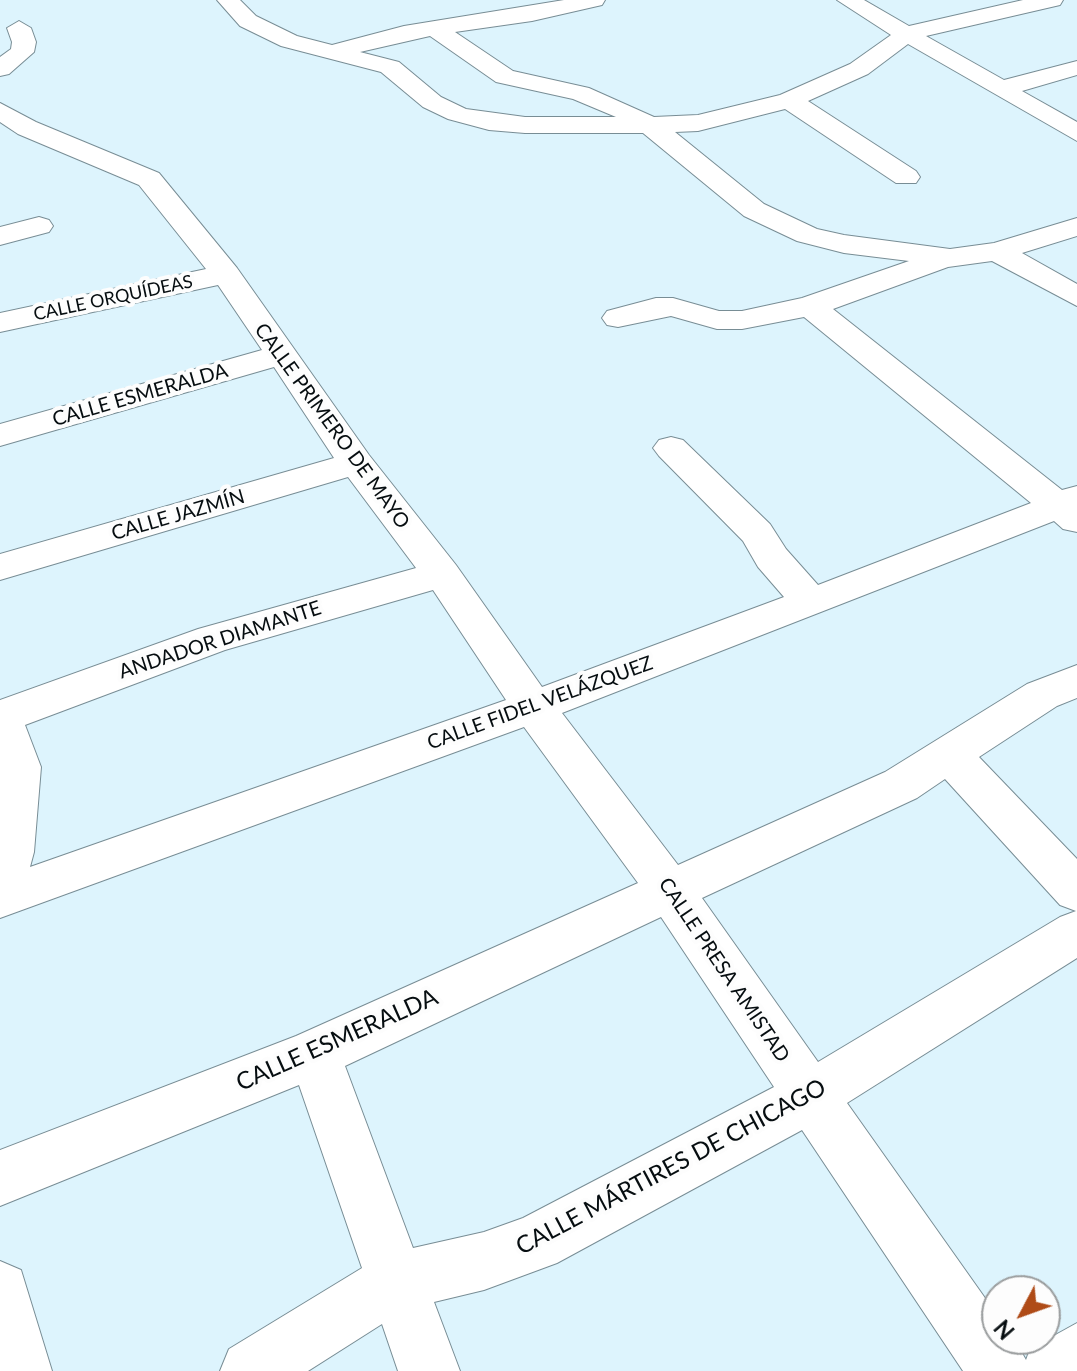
<!DOCTYPE html>
<html>
<head>
<meta charset="utf-8">
<style>
	body { margin:0 }
	#map { position:relative; width:1077px; height:1371px; overflow:hidden; background:#ddf4fd; font-family:Lato,sans-serif }
	canvas { display:block }
	.north { position:absolute; left:981px; top:1275px; width:80px; height:80px; box-sizing:border-box; background:#fdfdfd; border:2px solid #9a9d9e; border-radius:50%; rotate:229deg; font-size:22px; font-weight:700; line-height:32px; text-align:center; color:#060d10 }
	.north::after { content:''; display:block; margin:auto; width:28px; height:36px; background:#af4b17; clip-path:polygon(50% 0,100% 100%,50% 72%,0 100%) }
</style>
</head>
<body>
<div id="map">
<canvas width="1077" height="1371"></canvas>
<div class="north">N</div>
</div>
<script>
const ctx = document.querySelector('canvas').getContext('2d');
ctx.lineJoin = 'round';
const poly = rows => new Path2D(rows.map(r => 'M' + r).join(''));
function stroke(path, color, width, dash) { ctx.strokeStyle = color; ctx.lineWidth = width; ctx.lineCap = dash ? 'butt' : 'round'; ctx.setLineDash(dash || []); ctx.stroke(path); }
function fill(path, color) { ctx.fillStyle = color; ctx.fill(path, 'evenodd'); }
function drawText(font, color, halo, rows, align = 'center') {
  ctx.font = font + ' Lato,sans-serif'; ctx.lineWidth = 8; ctx.setLineDash([]); ctx.textBaseline = 'middle'; ctx.strokeStyle = halo; ctx.fillStyle = color; for (const [text, x, y, turn = 0] of rows) {
    ctx.save(); ctx.translate(x, y); ctx.rotate((+turn || 0) * Math.PI / 180); ctx.textAlign = isNaN(turn) ? turn : align; if (halo) ctx.strokeText(text, 0, 0); ctx.fillText(text, 0, 0); ctx.restore();
  }
}
const street = poly([
	[217,0,240,0,256,16,297,36,332,45,404,26,564,0,605,0,602,5,532,21,455,32,513,71,589,88,654,117,698,115,780,95,850,64,891,35,837,0,864,0,909,26,1023,0,1063,0,1060,5,926,36,1004,80,1077,61,1077,75,1022,91,1077,122,1077,141,908,44,868,74,808,101,916,171,920,177,916,183,896,183,785,109,698,131,675,132,764,204,817,229,844,235,950,249,994,243,1077,218,1077,236,1022,253,1077,284,1077,306,992,261,948,267,833,309,1062,490,1077,486,1077,532,1063,529,1054,521,562,713,678,865,885,772,1027,684,1077,665,1077,698,1057,706,979,757,1077,859,1077,958,847,1103,997,1315,997,1339,1014,1339,1026,1360,1030,1349,1077,1323,1077,1371,963,1371,802,1130,557,1263,484,1290,434,1302,460,1371,398,1371,382,1324,308,1371,220,1371,229,1349,362,1268,299,1085,0,1206,0,1150,296,1036,638,883,524,727,0,918,0,700,198,629,416,568,348,477,0,580,0,554,334,458,274,367,0,446,0,424,262,350,218,285,0,332,0,313,206,269,139,185,18,134,0,122,0,103,36,122,159,173,237,268,369,455,456,565,542,687,784,597,758,567,743,541,659,456,653,448,659,440,671,437,683,440,770,524,786,549,818,585,1031,503,804,317,742,329,717,329,671,316,618,327,607,325,602,318,607,311,656,298,673,298,719,311,742,311,802,298,909,261,844,253,797,241,744,216,643,133,525,133,489,130,448,119,423,107,381,72,281,46,240,26,217,0],
	[430,36,496,82,573,99,616,117,525,117,466,109,441,97,399,62,360,52,430,36],
	[433,590,506,700,30,867,34,852,41,767,25,725,225,650,433,590],
	[945,779,1060,905,1076,911,1060,917,818,1062,702,898,917,798,945,779],
	[661,917,774,1087,523,1218,484,1232,413,1248,345,1066,661,917],
	[19,21,31,28,36,42,34,52,9,74,0,76,0,57,11,49,12,42,7,28,19,21],
	[39,217,49,220,53,226,49,232,0,245,0,227,39,217],
	[0,1261,21,1270,52,1371,0,1371,0,1261]
]);
const farStreetnames = [
	["CALLE ORQUÍDEAS",113,298,-12]
];
const streetNames = [
	["CALLE ESMERALDA",140,395,-16],
	["CALLE PRIMERO DE MAYO",332,426,54],
	["CALLE JAZMÍN",178,515,-16],
	["ANDADOR DIAMANTE",220,640,-18],
	["CALLE FIDEL VELÁZQUEZ",540,703,-20],
	["CALLE PRESA AMISTAD",724,970,56]
];
const nearStreetnames = [
	["CALLE ESMERALDA",337,1040,-24],
	["CALLE MÁRTIRES DE CHICAGO",671,1167,-28]
];
stroke(street, '#788d95', 2);
fill(street, '#fff');
drawText('18px', '#060d10', '#fdfdfd', farStreetnames);
drawText('20px', '#060d10', '#fdfdfd', streetNames);
drawText('24px', '#060d10', '#fdfdfd', nearStreetnames);
</script>
</body>
</html>
